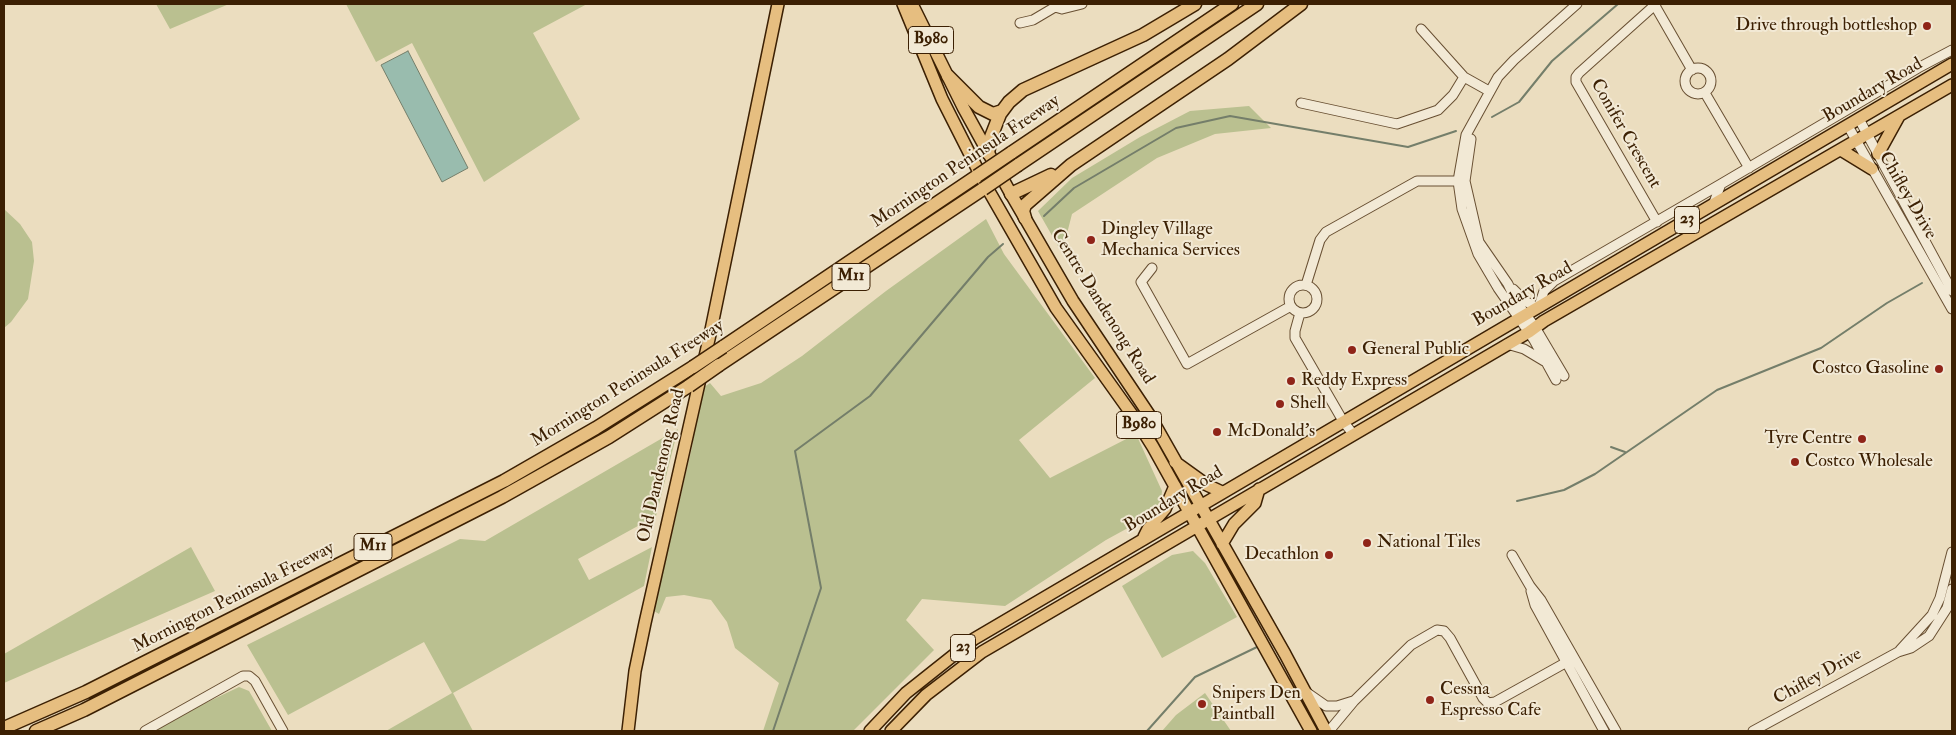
<!DOCTYPE html>
<html>
<head>
<meta charset="utf-8">
<style>
	body { margin:0 }
	#map { position:relative; width:1956px; height:735px; overflow:hidden; background:#ebddbf; font-family:"IM FELL Double Pica",serif }
	canvas { display:block }
	.frame { position:absolute; inset:0; border:5px solid #3c2003; pointer-events:none }
</style>
</head>
<body>
<div id="map">
<canvas width="1956" height="735"></canvas>
<div class="frame"></div>
</div>
<script>
const ctx = document.querySelector('canvas').getContext('2d');
ctx.lineJoin = 'round';
function fill(path, color) { ctx.fillStyle = color; ctx.fill(path, 'evenodd'); }
const poly = rows => new Path2D(rows.map(r => 'M' + r).join(''));
function stroke(path, color, width, dash) { ctx.strokeStyle = color; ctx.lineWidth = width; ctx.lineCap = dash ? 'butt' : 'round'; ctx.setLineDash(dash || []); ctx.stroke(path); }
function drawText(font, color, halo, rows, align = 'center') {
  ctx.font = font + ' "IM FELL Double Pica",serif'; ctx.lineWidth = 4; ctx.setLineDash([]); ctx.textBaseline = 'middle'; ctx.strokeStyle = halo; ctx.fillStyle = color; for (const [text, x, y, turn = 0] of rows) {
    ctx.save(); ctx.translate(x, y); ctx.rotate((+turn || 0) * Math.PI / 180); ctx.textAlign = isNaN(turn) ? turn : align; if (halo) ctx.strokeText(text, 0, 0); ctx.fillText(text, 0, 0); ctx.restore();
  }
}
const green = poly([
	[156,4,229,4,170,29],
	[346,4,587,4,533,33,580,119,484,182,412,43,376,62],
	[1249,106,1271,128,1215,134,1157,158,1072,214,1062,253,1038,211,1072,178,1140,137,1190,111],
	[4,209,20,224,32,242,34,261,28,299,11,322,4,328],
	[986,219,1004,254,1095,378,1019,440,1050,478,1136,434,1162,491,1161,501,1148,517,1106,540,1005,606,922,599,906,620,934,650,853,731,763,731,779,683,735,648,727,622,711,600,684,595,666,597,659,614,654,611,692,447,701,389,710,383,721,396,761,383,802,356,886,291],
	[678,429,656,516,578,559,589,580,652,547,644,586,453,693,473,731,386,731,452,693,424,642,288,715,247,645,460,539,485,541],
	[191,547,215,591,4,683,4,654],
	[1193,551,1205,563,1237,617,1162,658,1122,586,1172,555],
	[239,687,249,691,272,731,153,731,195,708],
	[1205,693,1231,731,1162,731,1176,715]
]);
const water = poly([
	[408,51,468,168,442,182,381,65,408,51]
]);
const stream = poly([
	[1492,117,1519,102,1552,61,1618,4],
	[1044,216,1074,188,1176,128,1230,116,1408,147,1456,131],
	[1611,447,1625,452],
	[1517,501,1564,490,1595,474,1717,390,1821,348,1887,303,1922,283],
	[773,731,821,588,795,451,870,396,988,257,1003,244],
	[1147,731,1195,677,1257,647]
]);
const minor = poly([
	[1056,4,1055,7,1062,9,1082,4],
	[1654,4,1692,70],
	[1656,4,1579,73,1576,77,1576,82,1657,222],
	[1020,23,1033,20,1055,7],
	[1421,29,1464,77,1489,91],
	'1685 81a13 13 0 1 1 26 0a13 13 0 1 1-26 0Z',
	[1705,93,1749,168],
	[1301,103,1397,124,1438,110,1453,95,1464,77],
	[1859,119,1952,291],
	[1848,126,1952,309],
	[1471,139,1465,181,1479,242,1508,284,1517,303,1535,327,1564,376],
	[1713,205,1721,184,1918,68,1952,50],
	[1152,268,1141,282,1187,364,1291,306],
	'1289 299a14 14 0 1 1 28 0a14 14 0 1 1-28 0Z',
	[1306,285,1320,240,1326,232,1417,181,1464,181],
	[1513,289,1525,301,1536,307],
	[1539,306,1544,291,1554,281,1721,184],
	[1300,313,1295,331,1295,338,1343,421,1353,434],
	[1507,344,1524,349,1544,361],
	[1556,380,1534,340,1498,288,1478,254,1462,209,1458,181,1466,135,1498,77,1514,60,1577,4],
	[1512,555,1530,586,1541,600,1616,731],
	[1531,591,1535,605,1604,731],
	[1900,650,1932,615,1940,598,1952,552],
	[1306,692,1326,706,1337,706,1353,701],
	[145,731,243,676,249,676,255,681,283,731],
	[1329,731,1354,701,1411,645,1437,630,1444,631,1450,638,1483,698,1488,703,1495,702,1574,658],
	[1753,731,1898,652,1911,648,1929,636,1947,608,1952,589]
]);
const major = poly([
	[903,4,942,99,986,186,1056,308,1138,423,1153,447,1311,731],
	[912,4,963,107,1011,194,1073,301,1150,416,1285,654,1326,731],
	[1841,150,1872,169],
	[1878,154,1899,116],
	[1175,462,1207,485,1222,492],
	[1144,537,1148,529,1165,509,1175,486],
	[1222,544,1234,524,1255,503,1259,489],
	[628,731,635,671,645,623,711,330,778,4],
	[870,731,906,693,974,639,1952,64],
	[891,731,926,695,982,652,1529,332,1544,321,1952,85]
]);
const highway = poly([
	[948,76,979,107,993,114,1002,111],
	[988,153,991,137,1000,114,1009,102,1023,90,1143,35,1195,4],
	[1011,153,1232,4],
	[1018,165,1257,4],
	[1011,194,1051,175],
	[1025,218,1023,211,1025,205,1071,165,1228,59,1301,4],
	[723,347,977,176],
	[719,365,983,189],
	[4,728,86,692,504,481,596,428,693,367],
	[36,731,84,710,502,497,609,437,689,386]
]);
const highwayBridge = poly([
	[977,176,1011,153],
	[983,189,1018,165],
	[693,367,723,347],
	[689,386,719,365]
]);
const markers = [
	[1927,26,5,"#8f2418"],
	[1091,240,5,"#8f2418"],
	[1352,350,5,"#8f2418"],
	[1939,369,5,"#8f2418"],
	[1291,381,5,"#8f2418"],
	[1280,404,5,"#8f2418"],
	[1217,432,5,"#8f2418"],
	[1862,439,5,"#8f2418"],
	[1795,462,5,"#8f2418"],
	[1367,543,5,"#8f2418"],
	[1329,555,5,"#8f2418"],
	[1430,700,5,"#8f2418"],
	[1202,704,5,"#8f2418"]
];
const shields = [
	[931,40,45],
	[1687,220,25],
	[851,277,38],
	[1139,425,45],
	[373,547,38],
	[963,648,25]
];
const shieldNames = [
	["B980",931,40],
	["23",1687,220],
	["M11",851,277],
	["B980",1139,425],
	["M11",373,547],
	["23",963,648]
];
const poiNames = [
	["Drive through bottleshop",1917,26,"right"],
	["Dingley Village",1101,230],
	["Mechanica Services",1101,251],
	["General Public",1362,350],
	["Costco Gasoline",1929,369,"right"],
	["Reddy Express",1301,381],
	["Shell",1290,404],
	["McDonald's",1227,432],
	["Tyre Centre",1852,439,"right"],
	["Costco Wholesale",1805,462],
	["National Tiles",1377,543],
	["Decathlon",1319,555,"right"],
	["Cessna",1440,690],
	["Espresso Cafe",1440,711],
	["Snipers Den",1212,694],
	["Paintball",1212,715]
];
const streetNames = [
	["Boundary Road",1873,91,-30],
	["Conifer Crescent",1625,134,60],
	["Mornington Peninsula Freeway",966,162,-34],
	["Chifley Drive",1907,196,60],
	["Boundary Road",1523,295,-30],
	["Centre Dandenong Road",1102,307,58],
	["Mornington Peninsula Freeway",628,384,-32],
	["Old Dandenong Road",662,466,-77],
	["Boundary Road",1174,500,-31],
	["Mornington Peninsula Freeway",234,598,-27],
	["Chifley Drive",1818,677,-29]
];
fill(green, '#bac090');
fill(water, '#99bcae');
stroke(water, '#747e6a', 1);
stroke(stream, '#747e6a', 2);
stroke(minor, '#684f32', 11);
stroke(major, '#3c2003', 14);
stroke(highway, '#3c2003', 15);
stroke(minor, '#f2e9d5', 9);
stroke(major, '#e6be80', 11);
stroke(highway, '#e6be80', 12);
stroke(highwayBridge, '#3c2003', 15, []);
stroke(highwayBridge, '#e6be80', 12);
for (const [x, y, r, color] of markers) { const dot = new Path2D(); dot.arc(x, y, r, 0, 2 * Math.PI); ctx.fillStyle = color; ctx.fill(dot); stroke(dot, '#f2e9d5', 2); }
for (const [x, y, w] of shields) { const box = new Path2D(); box.roundRect(x - w / 2, y - 13.5, w, 27, 4); ctx.fillStyle = '#f2e9d5'; ctx.fill(box); stroke(box, '#3c2003', 1); }
drawText('bold 16px', '#3c2003', null, shieldNames);
drawText('18px', '#3c2003', '#f2e9d5', poiNames, 'left');
drawText('18px', '#3c2003', '#f2e9d5', streetNames);
</script>
</body>
</html>
